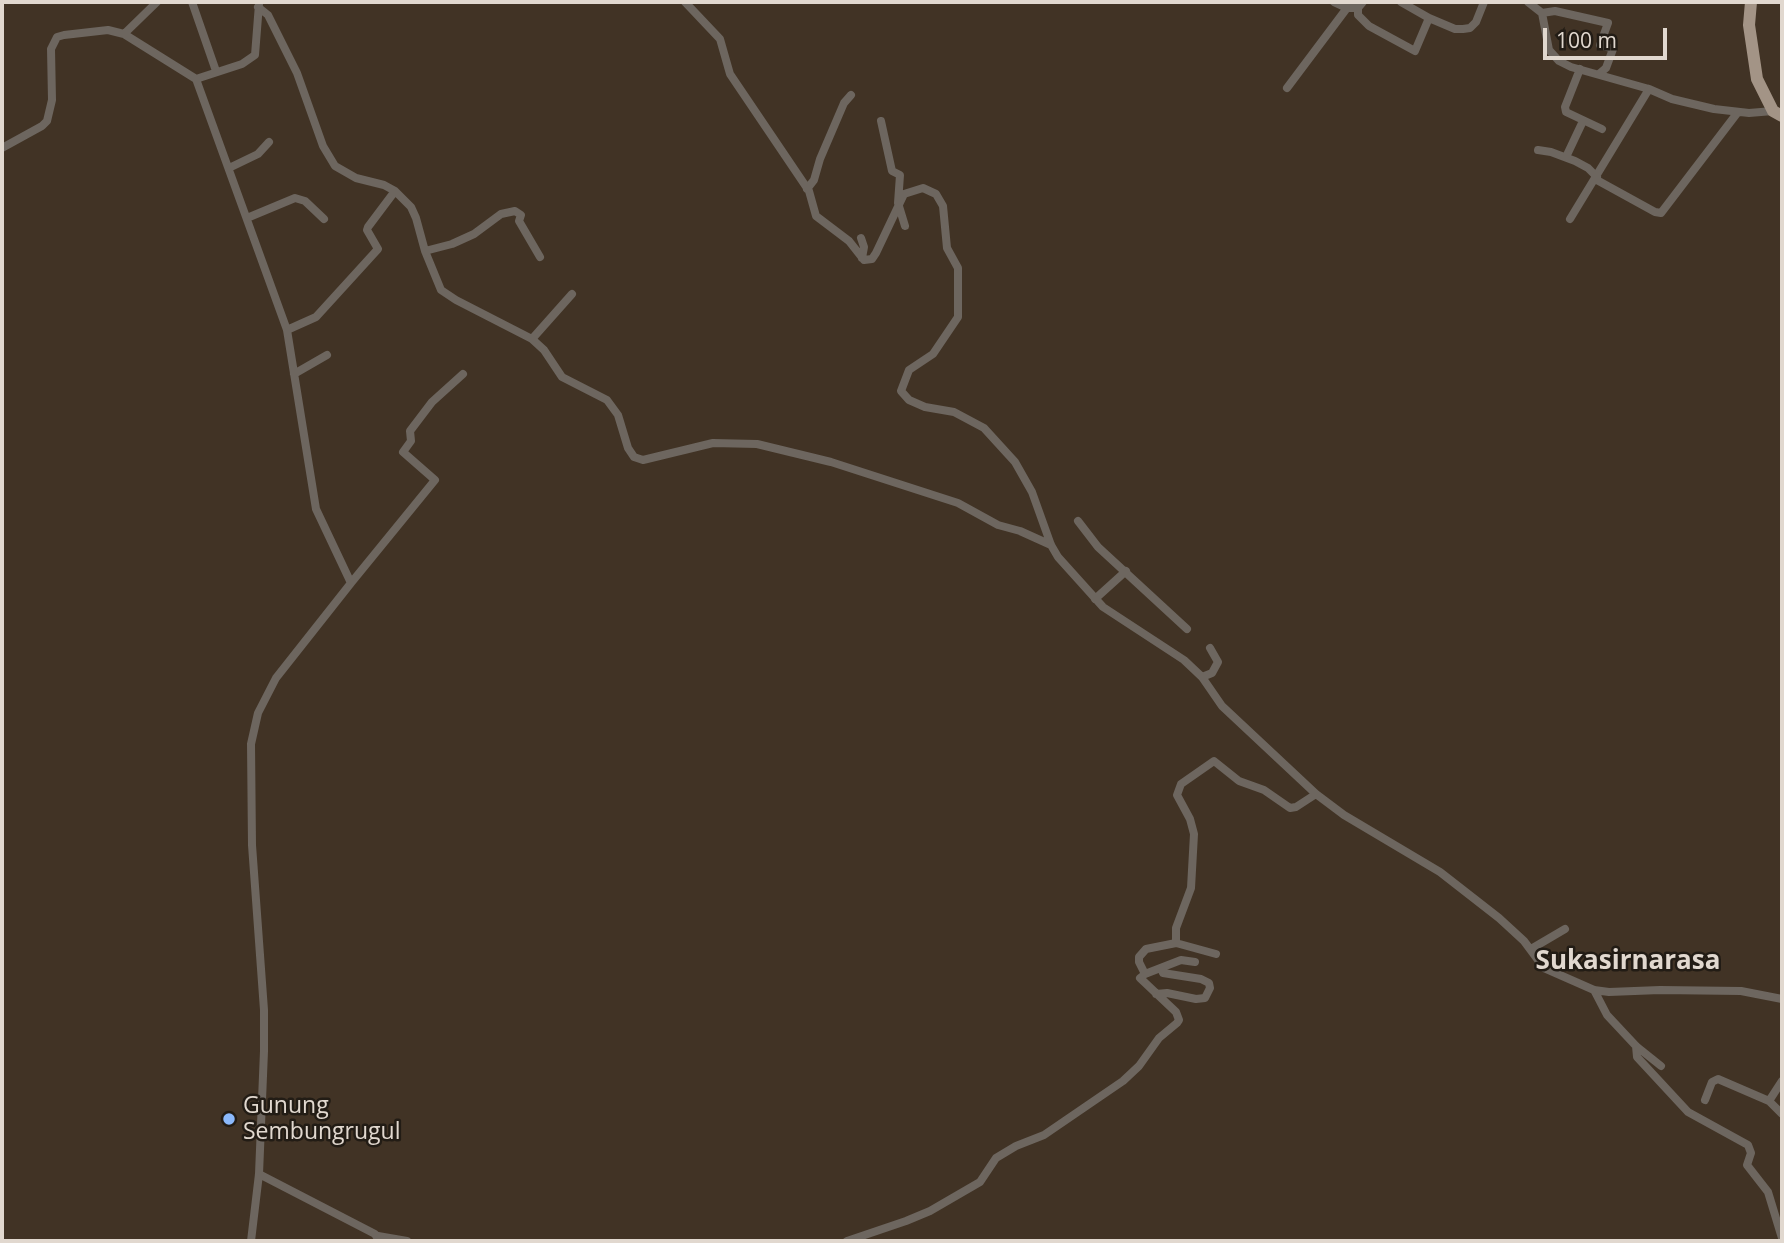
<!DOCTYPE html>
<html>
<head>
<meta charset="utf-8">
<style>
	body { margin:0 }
	#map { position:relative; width:1784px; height:1243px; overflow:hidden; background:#413325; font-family:"Open Sans",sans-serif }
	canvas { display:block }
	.frame { position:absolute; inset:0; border:4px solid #e1d8cf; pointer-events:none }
	.scale { position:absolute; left:1543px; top:28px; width:124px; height:32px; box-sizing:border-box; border:4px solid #e1d8cf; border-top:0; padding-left:9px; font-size:21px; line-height:24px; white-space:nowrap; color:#e1d8cf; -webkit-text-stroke:5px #221c15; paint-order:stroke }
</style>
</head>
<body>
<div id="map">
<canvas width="1784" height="1243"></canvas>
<div class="frame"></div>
<div class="scale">100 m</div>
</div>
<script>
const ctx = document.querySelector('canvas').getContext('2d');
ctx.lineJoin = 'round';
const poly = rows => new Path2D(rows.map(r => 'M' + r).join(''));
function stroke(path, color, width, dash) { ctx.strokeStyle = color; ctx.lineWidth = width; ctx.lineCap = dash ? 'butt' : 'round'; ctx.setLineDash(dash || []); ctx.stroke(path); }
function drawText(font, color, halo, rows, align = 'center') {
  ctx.font = font + ' "Open Sans",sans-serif'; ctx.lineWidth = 5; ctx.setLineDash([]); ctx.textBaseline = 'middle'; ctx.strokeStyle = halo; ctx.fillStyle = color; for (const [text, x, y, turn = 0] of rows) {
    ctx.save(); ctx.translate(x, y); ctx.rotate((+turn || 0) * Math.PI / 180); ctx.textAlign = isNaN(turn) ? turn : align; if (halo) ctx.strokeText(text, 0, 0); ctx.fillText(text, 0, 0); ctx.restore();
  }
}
const street = poly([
	[192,2,216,71],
	[685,2,720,39,730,74,809,191,816,216,849,241,864,260,872,259,876,253,904,194,923,188,936,194,943,206,947,248,958,268,958,317,933,354,909,370,901,391,909,400,925,407,954,412,984,428,1015,462,1032,492,1051,545,1058,557,1103,607,1184,660,1202,677,1222,706,1316,794,1344,815,1440,872,1499,918,1524,941,1544,968,1594,990,1609,992,1660,990,1741,991,1782,999],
	[1334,2,1347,8,1358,8,1363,2],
	[1401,2,1429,18,1455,29,1463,29,1470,28,1476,22,1484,2],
	[1528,2,1542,13,1549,50,1559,61,1571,67,1649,89,1672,99,1714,109,1749,113,1773,111],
	[258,7,268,15,297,73,323,146,335,166,356,178,384,185,395,191,411,207,416,218,425,251,441,290,456,300,532,339,544,350,562,377,607,400,618,415,628,448,634,457,643,460,713,443,757,444,831,462,958,503,998,525,1020,531,1051,545],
	[1358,8,1358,15,1369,26,1415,51,1429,18],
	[1542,13,1555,11,1608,23,1600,45,1613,49,1606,68,1599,74],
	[124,34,157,2],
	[1580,69,1565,107,1566,112,1602,129],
	[196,79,242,64,255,55,259,4],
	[1287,88,1347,8],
	[881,121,892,171,900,175,898,203,905,226],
	[2,148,42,126,47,121,52,100,51,49,57,37,64,35,108,30,124,34,196,79,287,330,316,509,351,583,276,678,258,713,251,744,252,845,264,1010,264,1051,259,1174,251,1241],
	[1538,150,1551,152,1575,161,1588,168,1597,177],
	[1566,157,1583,121],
	[229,168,258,154,269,142],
	[1595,179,1655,212,1661,213,1738,112],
	[807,189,814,180,820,159,844,103,851,95],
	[247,218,295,198,305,201,324,219],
	[1570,219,1649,89],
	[861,238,864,247,862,258],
	[425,251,452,244,474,234,501,214,515,211,521,215,519,221,540,257],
	[287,330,316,317,378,249,367,230,368,227,395,191],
	[532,339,572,294],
	[294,374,327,355],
	[1078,521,1098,547,1187,629],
	[351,583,435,480,403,452,411,441,410,431,432,402,463,374],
	[1095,599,1126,571],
	[1202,677,1212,673,1218,662,1210,648],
	[1176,943,1216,954],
	[1531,949,1565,929],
	[1145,974,1181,960,1195,962],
	[1594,990,1607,1015,1636,1046,1661,1066],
	[1156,994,1167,993,1196,999,1205,998,1210,988,1209,983,1201,979,1163,973,1161,968],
	[1636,1046,1637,1057,1688,1112,1748,1145,1751,1153,1747,1165,1768,1192,1782,1238],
	[1705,1100,1712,1082,1718,1079,1769,1101,1782,1114],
	[1769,1101,1782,1081],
	[259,1174,375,1234,379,1241],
	[378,1236,407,1241],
	[847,1241,906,1221,930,1211,980,1182,996,1158,1016,1146,1044,1135,1123,1081,1139,1066,1159,1038,1177,1023,1179,1020,1176,1012,1140,978,1145,974,1139,962,1139,957,1146,949,1176,943,1176,928,1191,888,1194,834,1190,819,1177,795,1181,784,1214,761,1239,781,1264,790,1290,808,1296,807,1316,794]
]);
const primary = poly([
	[1751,2,1749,25,1757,79,1773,111,1782,116]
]);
const markers = [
	[229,1119,7,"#8bb9fc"]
];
const poiNames = [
	["Gunung",243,1106],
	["Sembungrugul",243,1132]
];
const quarterNames = [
	["Sukasirnarasa",1628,962]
];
stroke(street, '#6d665f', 8);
stroke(primary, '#a39486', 12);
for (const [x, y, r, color] of markers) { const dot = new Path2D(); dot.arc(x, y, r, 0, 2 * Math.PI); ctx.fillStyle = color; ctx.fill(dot); stroke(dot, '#221c15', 2.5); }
drawText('23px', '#e1d8cf', '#221c15', poiNames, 'left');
drawText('bold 26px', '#e1d8cf', '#221c15', quarterNames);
</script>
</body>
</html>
